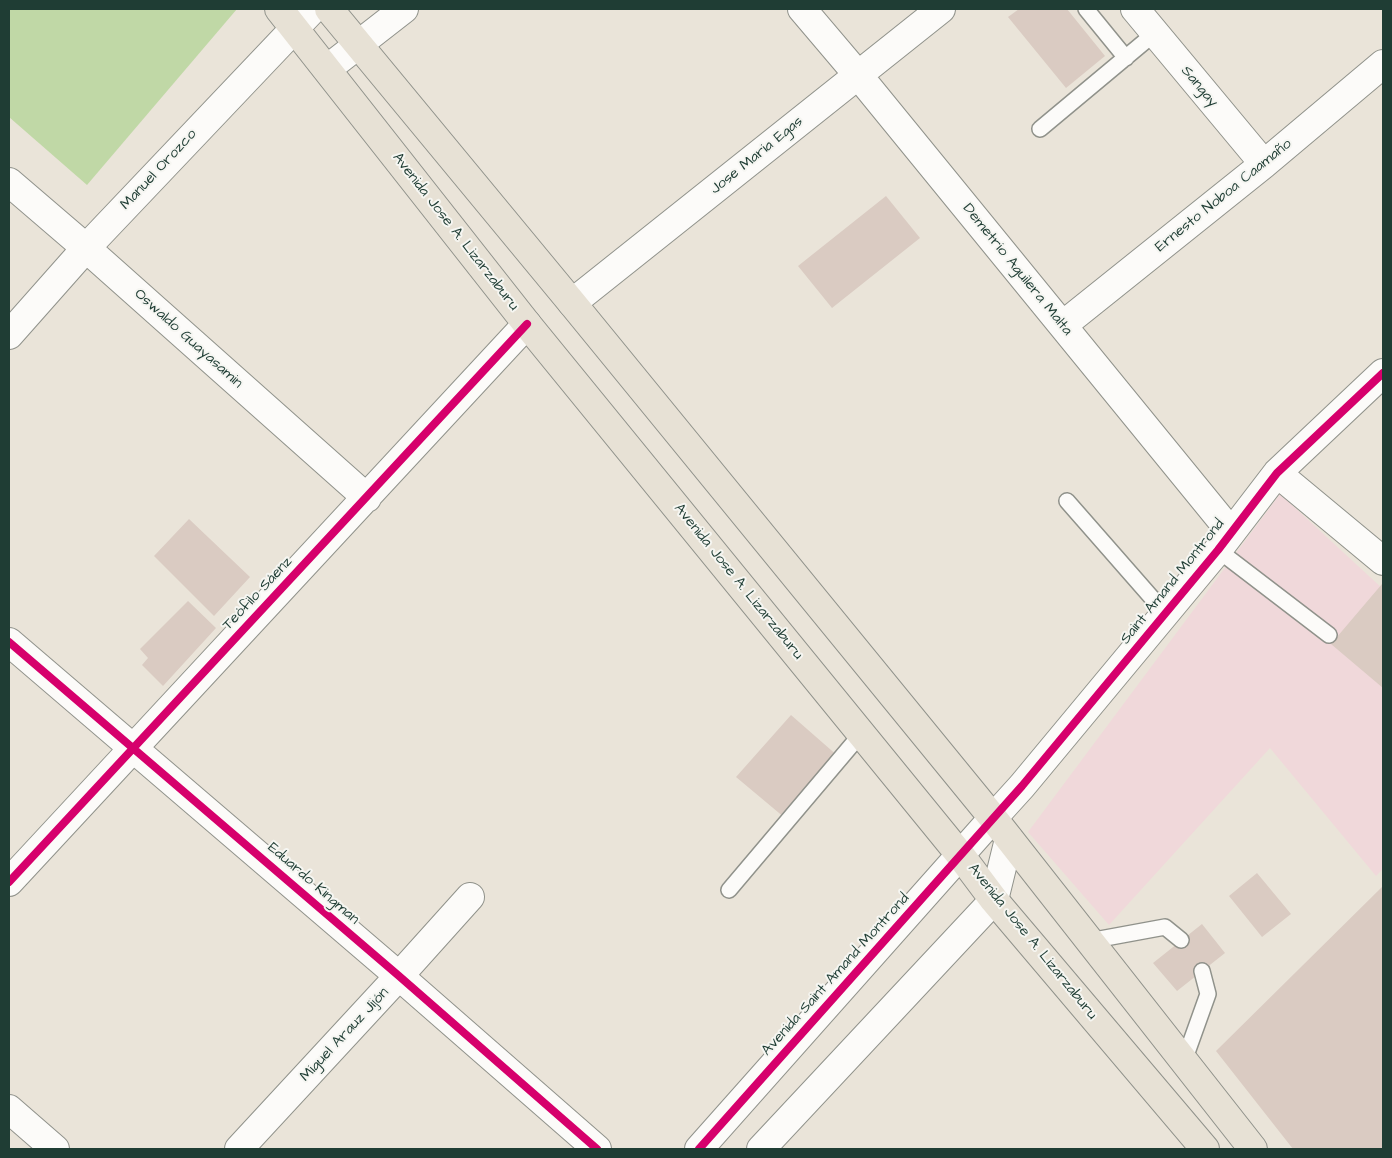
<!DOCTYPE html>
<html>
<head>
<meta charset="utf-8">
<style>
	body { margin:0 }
	#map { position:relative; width:1392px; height:1158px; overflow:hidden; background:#eae4d9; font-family:"Architects Daughter",sans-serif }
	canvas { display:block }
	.frame { position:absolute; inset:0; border:10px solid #1f3d34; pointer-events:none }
</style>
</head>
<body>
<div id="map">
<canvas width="1392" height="1158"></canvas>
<div class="frame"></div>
</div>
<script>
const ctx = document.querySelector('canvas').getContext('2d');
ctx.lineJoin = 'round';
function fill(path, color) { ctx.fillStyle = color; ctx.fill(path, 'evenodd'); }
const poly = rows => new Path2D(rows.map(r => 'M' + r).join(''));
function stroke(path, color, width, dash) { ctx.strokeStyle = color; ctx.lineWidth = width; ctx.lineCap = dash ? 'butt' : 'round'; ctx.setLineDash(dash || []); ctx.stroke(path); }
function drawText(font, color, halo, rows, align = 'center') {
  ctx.font = font + ' "Architects Daughter",sans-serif'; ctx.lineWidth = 4; ctx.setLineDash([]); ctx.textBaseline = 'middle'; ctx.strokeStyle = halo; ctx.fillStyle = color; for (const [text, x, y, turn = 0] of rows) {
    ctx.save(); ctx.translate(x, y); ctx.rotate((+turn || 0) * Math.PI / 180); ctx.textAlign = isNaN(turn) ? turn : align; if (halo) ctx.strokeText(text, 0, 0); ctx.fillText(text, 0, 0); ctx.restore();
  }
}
const built = poly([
	[1280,494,1383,589,1383,869,1376,876,1270,748,1109,925,1028,832]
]);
const green = poly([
	[9,9,237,9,87,185,9,117]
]);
const building = poly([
	[1019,9,1067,9,1105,56,1066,88,1008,17],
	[886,196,920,238,832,308,798,266],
	[189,519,250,577,214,616,154,556],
	[1382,584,1383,585,1383,688,1331,644],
	[188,601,216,628,163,686,142,665,148,658,140,649],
	[791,715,839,757,785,818,736,777],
	[1257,873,1291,914,1262,937,1229,896],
	[1383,886,1383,1149,1293,1149,1216,1051],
	[1202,924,1225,953,1177,991,1153,963]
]);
const service = poly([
	[1086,9,1126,58],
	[1040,129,1155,33],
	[1067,501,1166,614],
	[1218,550,1329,635],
	[729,890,861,734],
	[1089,941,1165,927,1181,940],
	[1184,1061,1208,994,1202,971]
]);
const minor = poly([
	[802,9,858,75,1231,532],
	[1135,9,1264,164],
	[327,69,404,9],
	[9,182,86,248,367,498],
	[572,303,941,9],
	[1063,325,1264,164,1383,64],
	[9,335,86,248,313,9],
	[1277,473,1383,561],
	[9,642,399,976,597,1149],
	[993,818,1022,786,1218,550,1277,473,1383,373],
	[9,882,527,324],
	[9,1109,55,1149],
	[239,1149,399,976,470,897]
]);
const tertiary = poly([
	[699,1149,993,818],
	[761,1149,994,900,1009,839]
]);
const primary = poly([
	[279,9,527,324,961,856,994,900,1205,1149],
	[329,9,572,303,993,818,1253,1149]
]);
const cycleway = poly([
	[9,642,399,976,597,1149],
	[9,882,527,324],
	[699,1149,1022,786,1218,550,1277,473,1383,373]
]);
const streetNames = [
	["Sangay",1199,87,50],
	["Jose Maria Egas",757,156,-39],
	["Manuel Orozco",159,170,-47],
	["Ernesto Noboa Caamaño",1224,196,-39],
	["Avenida Jose A. Lizarzaburu",455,232,52],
	["Demetrio Aguilera Malta",1017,270,51],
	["Oswaldo Guayasamin",188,339,42],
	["Avenida Jose A. Lizarzaburu",738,582,51],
	["Saint Amand Montrond",1173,582,-51],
	["Teófilo Sáenz",258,594,-47],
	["Eduardo Kingman",313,884,41],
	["Avenida Jose A. Lizarzaburu",1032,942,51],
	["Avenida Saint Amand Montrond",836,975,-48],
	["Miguel Arauz Jijón",345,1035,-47]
];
fill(built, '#f0d8da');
fill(green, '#c0d8a6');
fill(building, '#dacbc2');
stroke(service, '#90928b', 18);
stroke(minor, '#90928b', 30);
stroke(tertiary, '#90928b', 30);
stroke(primary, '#90928b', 30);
stroke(service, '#fcfbf9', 15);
stroke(minor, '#fcfbf9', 28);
stroke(tertiary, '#fcfbf9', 28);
stroke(primary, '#e7e1d5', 28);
stroke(cycleway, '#d6006c', 8);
drawText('15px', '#1f3d34', '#f6f6f2', streetNames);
</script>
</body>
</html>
